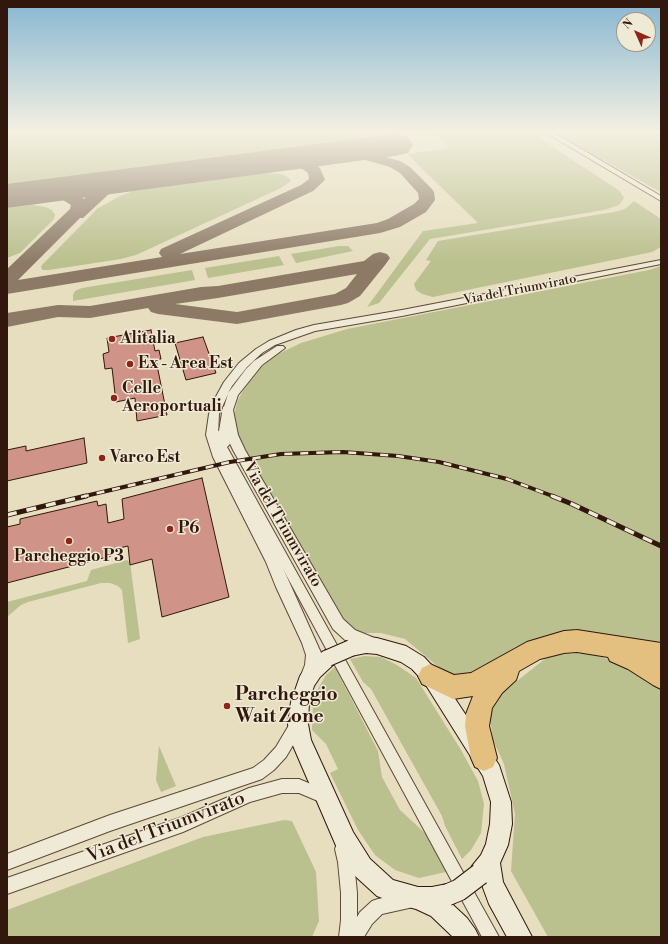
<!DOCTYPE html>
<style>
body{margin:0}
#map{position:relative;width:668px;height:944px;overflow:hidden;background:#e6debf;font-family:"Libre Bodoni",serif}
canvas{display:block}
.frame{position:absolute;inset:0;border:8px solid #31170c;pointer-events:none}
.north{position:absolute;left:616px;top:12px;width:40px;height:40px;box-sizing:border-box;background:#efead5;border:1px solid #a39685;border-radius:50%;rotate:315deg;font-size:11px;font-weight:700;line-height:16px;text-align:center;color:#31170c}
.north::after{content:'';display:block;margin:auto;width:14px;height:18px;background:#8f2418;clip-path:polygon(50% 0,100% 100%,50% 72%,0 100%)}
</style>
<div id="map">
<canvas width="668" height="944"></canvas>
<div class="frame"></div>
<div class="north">N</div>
</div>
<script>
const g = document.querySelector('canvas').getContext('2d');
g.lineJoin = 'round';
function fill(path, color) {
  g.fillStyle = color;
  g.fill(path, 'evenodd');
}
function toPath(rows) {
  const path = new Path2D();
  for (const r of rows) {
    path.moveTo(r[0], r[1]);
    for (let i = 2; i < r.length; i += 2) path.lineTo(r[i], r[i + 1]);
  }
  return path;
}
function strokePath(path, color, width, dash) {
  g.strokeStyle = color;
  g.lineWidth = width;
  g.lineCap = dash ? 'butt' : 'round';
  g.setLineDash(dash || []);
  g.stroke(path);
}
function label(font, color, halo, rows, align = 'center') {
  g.font = font + ' "Libre Bodoni",serif';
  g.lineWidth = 3;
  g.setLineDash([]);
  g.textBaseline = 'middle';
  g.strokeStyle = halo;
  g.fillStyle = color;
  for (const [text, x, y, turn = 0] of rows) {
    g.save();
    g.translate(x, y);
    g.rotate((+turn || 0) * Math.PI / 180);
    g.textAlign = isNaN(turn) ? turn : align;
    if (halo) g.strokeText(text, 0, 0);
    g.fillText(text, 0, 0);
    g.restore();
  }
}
fill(toPath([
 [7,131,29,131,29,133,45,131,428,131,7,185],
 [431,131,535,131,540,135,542,140,620,191,624,198,619,205,604,210,430,239,379,303,367,307,423,231,478,223,407,154,450,148],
 [552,131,661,131,661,192,574,144],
 [265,173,282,174,289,178,291,181,281,188,136,255,121,259,49,270,43,270,41,268,42,265,98,208,120,196,133,191],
 [634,201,661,219,661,247,652,252,433,297,422,294,416,290,414,284,431,261,426,260,438,241,614,212,625,209],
 [32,205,46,207,52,210,55,215,54,219,20,253,7,258,7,208],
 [339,246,348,246,353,251,296,263,291,254],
 [279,256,284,265,208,278,205,268],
 [661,266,661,648,595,638,472,675,456,677,442,670,405,639,381,633,361,633,341,619,238,439,233,420,237,402,245,387,261,367,278,354,301,343,347,329,649,270],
 [192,270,195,280,73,301,73,295,75,291,82,288],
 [127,560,130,562,140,639,128,643,122,590,118,586,110,583,101,583,28,602,21,605,7,617,7,602,87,581,91,570],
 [587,653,628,665,661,690,661,937,548,937,511,871,515,814,504,764,493,740,489,711,503,692,550,655],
 [365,656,381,657,397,665,416,678,461,750,478,781,484,804,481,833,471,850,462,859,445,826,442,816,371,689,363,682,350,659],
 [335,667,378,751,382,777,400,810,426,834,446,872,419,878,395,870,375,855,358,830,330,773,338,769,326,744,312,730,313,703,319,687,326,675],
 [159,746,176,786,161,792,156,780],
 [284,820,292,821,316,872,319,921,312,937,7,937,7,910,203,837]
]), '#bac08e');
fill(toPath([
 [326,150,363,151,400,161,410,167,432,189,434,192,435,200,426,212,400,227,380,233,7,294,7,269,70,209,71,205,63,200,26,196,24,193,26,190,32,188,52,188,68,191,74,192,84,199,99,186,109,182,135,174,141,176,143,179,141,182,111,192,83,218,80,218,18,280,162,257,159,253,161,249,301,185,309,179,308,173,301,168,289,166,267,164,264,161,267,158,272,156,289,156,311,162,320,168,325,180,313,191,180,254,377,223,388,219,414,204,419,199,418,193,400,173,390,167,362,159,321,157,319,154,321,151,326,150],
 [380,252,387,254,390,258,385,265,360,296,348,303,341,305,237,324,158,314,151,312,148,308,90,318,58,317,7,327,7,313,58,305,90,306,201,287,218,286,364,261,373,254,380,252],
 [357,274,346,288,335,294,237,312,175,304,218,298,357,274]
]), '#8c7a66');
fill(toPath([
 [395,134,408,137,413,145,408,153,395,156,7,208,7,184,395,134]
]), '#8c7a66');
const building = toPath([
 [151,330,155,351,159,350,161,359,156,360,167,415,137,421,135,398,116,402,112,368,105,369,103,354,109,352,107,338,151,330],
 [203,337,216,373,186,380,175,343,203,337],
 [84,438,87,463,7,481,7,450,26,446,26,451,84,438],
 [202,478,229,597,162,617,152,559,130,565,128,546,111,550,111,556,7,583,7,527,20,524,20,519,97,501,98,506,106,504,108,523,124,519,122,499,202,478]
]);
fill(building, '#cf9387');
strokePath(building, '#31170c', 1);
const minor = toPath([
 [228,404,233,407,228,429,230,444,227,447,499,937,482,937,217,447,212,434,214,432,219,431,223,407,228,404],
 [297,718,302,720,304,725,302,730,286,757,274,770,262,779,110,831,7,870,7,854,110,815,253,768,264,760,276,747,292,720,297,718],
 [282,779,299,779,330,792,332,797,330,802,325,804,299,793,282,793,250,802,183,832,7,894,7,878,182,817,249,788,282,779],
 [343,841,349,843,354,862,357,893,357,917,360,912,372,901,378,899,409,892,415,894,417,900,415,906,409,908,382,914,372,924,364,937,339,937,341,920,341,893,338,862,335,849,337,843,343,841]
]);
const tertiary = toPath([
 [543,131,551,131,661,196,661,201,543,131],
 [661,260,661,264,402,316,315,331,275,345,262,353,247,367,232,386,228,393,246,369,254,361,277,346,283,346,285,348,262,365,238,395,233,410,238,435,245,450,343,619,355,630,377,639,380,644,377,649,372,651,345,640,333,629,233,450,226,435,223,410,228,394,219,414,218,435,225,457,278,557,322,655,321,665,315,680,309,683,303,680,301,675,305,665,306,655,302,643,276,587,266,562,213,457,206,435,209,414,213,402,224,382,239,363,256,349,269,341,296,330,314,325,402,310,661,260]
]);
const secondary = toPath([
 [366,637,377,638,406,646,424,657,436,670,499,765,511,802,512,824,508,845,500,863,503,882,532,937,507,937,489,904,482,885,472,882,469,874,472,866,481,855,486,844,490,824,491,802,483,776,424,682,412,669,401,662,377,654,366,653,351,656,345,654,342,648,345,642,366,637],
 [328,649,334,652,337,658,334,664,320,677,314,686,309,702,308,724,311,740,353,832,370,859,393,880,418,887,432,887,447,884,455,887,458,895,455,903,452,904,467,918,475,929,479,937,453,937,431,916,416,909,400,905,377,896,354,875,337,848,291,741,288,724,291,702,300,676,308,665,322,652,328,649]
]);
const motorway = toPath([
 [577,630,661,643,661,689,653,685,628,669,610,661,608,657,577,652,564,653,540,659,519,671,516,680,502,693,492,708,489,726,497,758,493,767,484,771,475,767,471,758,465,726,466,714,473,696,453,699,422,684,418,676,422,668,430,664,454,675,471,673,527,642,564,631,577,630]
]);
strokePath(minor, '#5e4939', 2);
strokePath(tertiary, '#5e4939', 2);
strokePath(secondary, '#31170c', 2);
strokePath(motorway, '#31170c', 2);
fill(minor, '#efead5');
fill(tertiary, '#efead5');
fill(secondary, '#efead5');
fill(motorway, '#e3bf80');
const railFar1 = toPath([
 [81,497,230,462,281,454,343,452,398,456,439,462,507,479,555,497]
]);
const rail = toPath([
 [552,496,572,504,661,546],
 [7,515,86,496]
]);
strokePath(railFar1, '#31170c', 4);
strokePath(rail, '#31170c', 5);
strokePath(railFar1, '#efead5', 2.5, [8]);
strokePath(rail, '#efead5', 3.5, [10]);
const secondaryBridgeFar1 = toPath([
 [328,658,351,648]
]);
const secondaryBridge = toPath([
 [447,895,459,890,480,874]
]);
strokePath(secondaryBridgeFar1, '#31170c', 18, []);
strokePath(secondaryBridge, '#31170c', 23, []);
strokePath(secondaryBridgeFar1, '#efead5', 16);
strokePath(secondaryBridge, '#efead5', 21);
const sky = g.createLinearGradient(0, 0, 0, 263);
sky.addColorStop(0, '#87b7d2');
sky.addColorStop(0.5, '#f4f0e2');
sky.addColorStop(1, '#f4f0e200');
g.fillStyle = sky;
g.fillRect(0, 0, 668, 263);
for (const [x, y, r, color] of [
 [112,339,4,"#8f2418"],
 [130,364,4,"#8f2418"],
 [114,398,4,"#8f2418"],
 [102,458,4,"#8f2418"],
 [170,529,4,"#8f2418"],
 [69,541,4,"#8f2418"],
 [227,706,4,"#8f2418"]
]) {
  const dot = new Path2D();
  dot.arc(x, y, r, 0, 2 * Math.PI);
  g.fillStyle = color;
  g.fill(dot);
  strokePath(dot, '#efead5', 1.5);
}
label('13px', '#31170c', '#efead5', [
 ["Via del Triumvirato",520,290,-11]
]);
label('bold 16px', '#31170c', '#efead5', [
 ["Alitalia",120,339],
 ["Ex - Area Est",138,364],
 ["Celle",122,389],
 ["Aeroportuali",122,407],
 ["Varco Est",110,458],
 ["P6",178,529],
 ["Parcheggio P3",69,557,"center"]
], 'left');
label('16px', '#31170c', '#efead5', [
 ["Via del Triumvirato",282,525,60]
]);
label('bold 19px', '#31170c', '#efead5', [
 ["Parcheggio",235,695],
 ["Wait Zone",235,717]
], 'left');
label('19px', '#31170c', '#efead5', [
 ["Via del Triumvirato",166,828,-21]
]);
</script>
